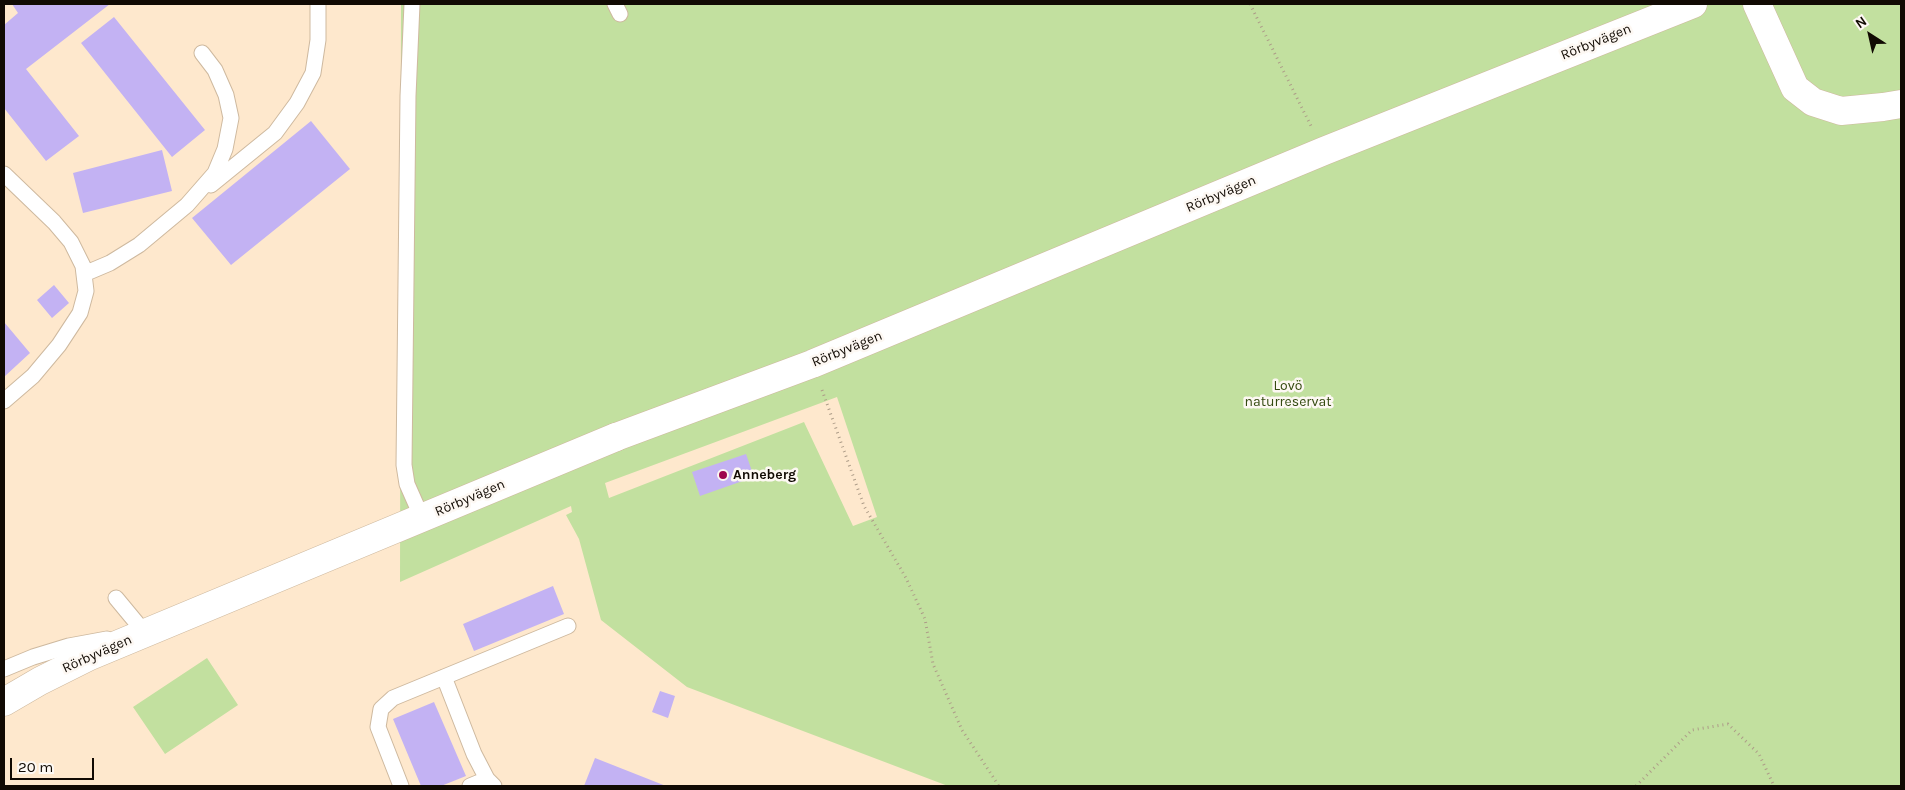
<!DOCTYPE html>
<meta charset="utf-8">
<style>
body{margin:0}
#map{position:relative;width:1905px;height:790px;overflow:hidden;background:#fee8cd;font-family:Karla,sans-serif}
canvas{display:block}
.frame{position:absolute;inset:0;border:5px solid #110a03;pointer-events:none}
.north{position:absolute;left:1845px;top:10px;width:50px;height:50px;-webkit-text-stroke:4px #fdf8f3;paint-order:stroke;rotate:325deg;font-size:14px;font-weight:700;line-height:20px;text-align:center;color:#110a03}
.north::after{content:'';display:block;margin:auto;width:18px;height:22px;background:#110a03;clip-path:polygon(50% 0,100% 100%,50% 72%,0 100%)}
.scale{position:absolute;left:10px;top:758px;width:84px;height:22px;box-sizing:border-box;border:2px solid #110a03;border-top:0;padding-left:6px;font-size:15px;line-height:18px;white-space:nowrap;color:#110a03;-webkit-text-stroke:4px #fdf8f3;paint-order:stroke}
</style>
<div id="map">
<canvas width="1905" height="790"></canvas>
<div class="frame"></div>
<div class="north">N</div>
<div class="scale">20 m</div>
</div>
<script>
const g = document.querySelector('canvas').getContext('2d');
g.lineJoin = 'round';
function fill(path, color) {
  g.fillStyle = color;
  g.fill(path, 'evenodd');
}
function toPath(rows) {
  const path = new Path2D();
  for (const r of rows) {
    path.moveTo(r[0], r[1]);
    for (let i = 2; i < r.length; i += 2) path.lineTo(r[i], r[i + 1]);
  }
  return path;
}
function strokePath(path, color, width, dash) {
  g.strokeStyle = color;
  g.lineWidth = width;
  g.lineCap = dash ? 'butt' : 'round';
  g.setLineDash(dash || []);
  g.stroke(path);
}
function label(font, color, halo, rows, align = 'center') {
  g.font = font + ' Karla,sans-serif';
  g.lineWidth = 5;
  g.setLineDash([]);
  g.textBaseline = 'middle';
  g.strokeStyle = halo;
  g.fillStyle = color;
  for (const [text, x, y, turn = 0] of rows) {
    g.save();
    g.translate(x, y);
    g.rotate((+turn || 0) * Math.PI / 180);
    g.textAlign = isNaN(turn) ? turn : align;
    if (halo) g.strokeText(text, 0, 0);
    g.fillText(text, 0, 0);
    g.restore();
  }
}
fill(toPath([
 [401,4,1901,4,1901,786,948,786,687,687,601,620,579,539,566,515,572,512,571,506,400,582],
 [837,397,877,517,853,526,804,422,609,498,605,483],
 [207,658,238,705,165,754,133,707]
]), '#c2e09f');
fill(toPath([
 [12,4,110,4,26,69,79,136,46,161,4,108,4,25,18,13],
 [114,17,205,130,172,157,81,43],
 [311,121,350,169,231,265,192,218],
 [162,150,172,191,83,213,73,173],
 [54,285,69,303,52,318,37,300],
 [4,322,30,353,4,377],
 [746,454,754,477,700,496,692,472],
 [553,586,564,614,474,651,463,624],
 [660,691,675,696,668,718,652,712],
 [434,702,466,776,441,786,421,786,393,719],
 [595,758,666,786,584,786]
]), '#c3b2f3');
const service = toPath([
 [412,4,408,96,404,465,407,484,422,518],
 [615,4,620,14],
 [4,174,54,222,71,242,83,266,86,291,80,313,59,345,33,376,4,401],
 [211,185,275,133,297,103,313,73,318,40,318,4],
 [84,274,110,263,139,245,187,205,215,173,225,149,231,118,226,95,215,70,202,53],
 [116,598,145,633],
 [4,669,33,657,69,646,107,639],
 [444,677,474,754,487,779,494,786],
 [401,786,378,727,381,709,393,698,568,626],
 [470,786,487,779]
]);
const minor = toPath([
 [1757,4,1795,88,1813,102,1841,111,1883,107,1901,104],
 [4,702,40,681,90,656,616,437]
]);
const tertiary = toPath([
 [616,437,812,364,1324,151,1693,4]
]);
strokePath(service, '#ceb99f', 17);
strokePath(minor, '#ceb99f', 29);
strokePath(tertiary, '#ceb99f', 29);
strokePath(toPath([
 [1250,4,1311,126],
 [822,390,864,506,906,578,925,619,933,664,962,730,999,786],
 [1636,786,1692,730,1728,724,1759,754,1774,786]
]), '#ad9c88', 3, [1, 4]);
strokePath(service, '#fff', 15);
strokePath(minor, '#fff', 28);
strokePath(tertiary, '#fff', 28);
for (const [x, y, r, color] of [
 [723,475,5,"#9e054e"]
]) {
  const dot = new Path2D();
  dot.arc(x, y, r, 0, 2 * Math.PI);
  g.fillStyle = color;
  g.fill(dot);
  strokePath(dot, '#fdf8f3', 2);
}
label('14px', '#110a03', '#fdf8f3', [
 ["Rörbyvägen",1596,42,-22],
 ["Rörbyvägen",1221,194,-23],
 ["Rörbyvägen",847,349,-22],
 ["Rörbyvägen",470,498,-23],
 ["Rörbyvägen",97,654,-24]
]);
label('14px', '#344a10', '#fdf8f3', [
 ["Lovö",1288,386],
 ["naturreservat",1288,402]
]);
label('bold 14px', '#110a03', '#fdf8f3', [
 ["Anneberg",733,475]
], 'left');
</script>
